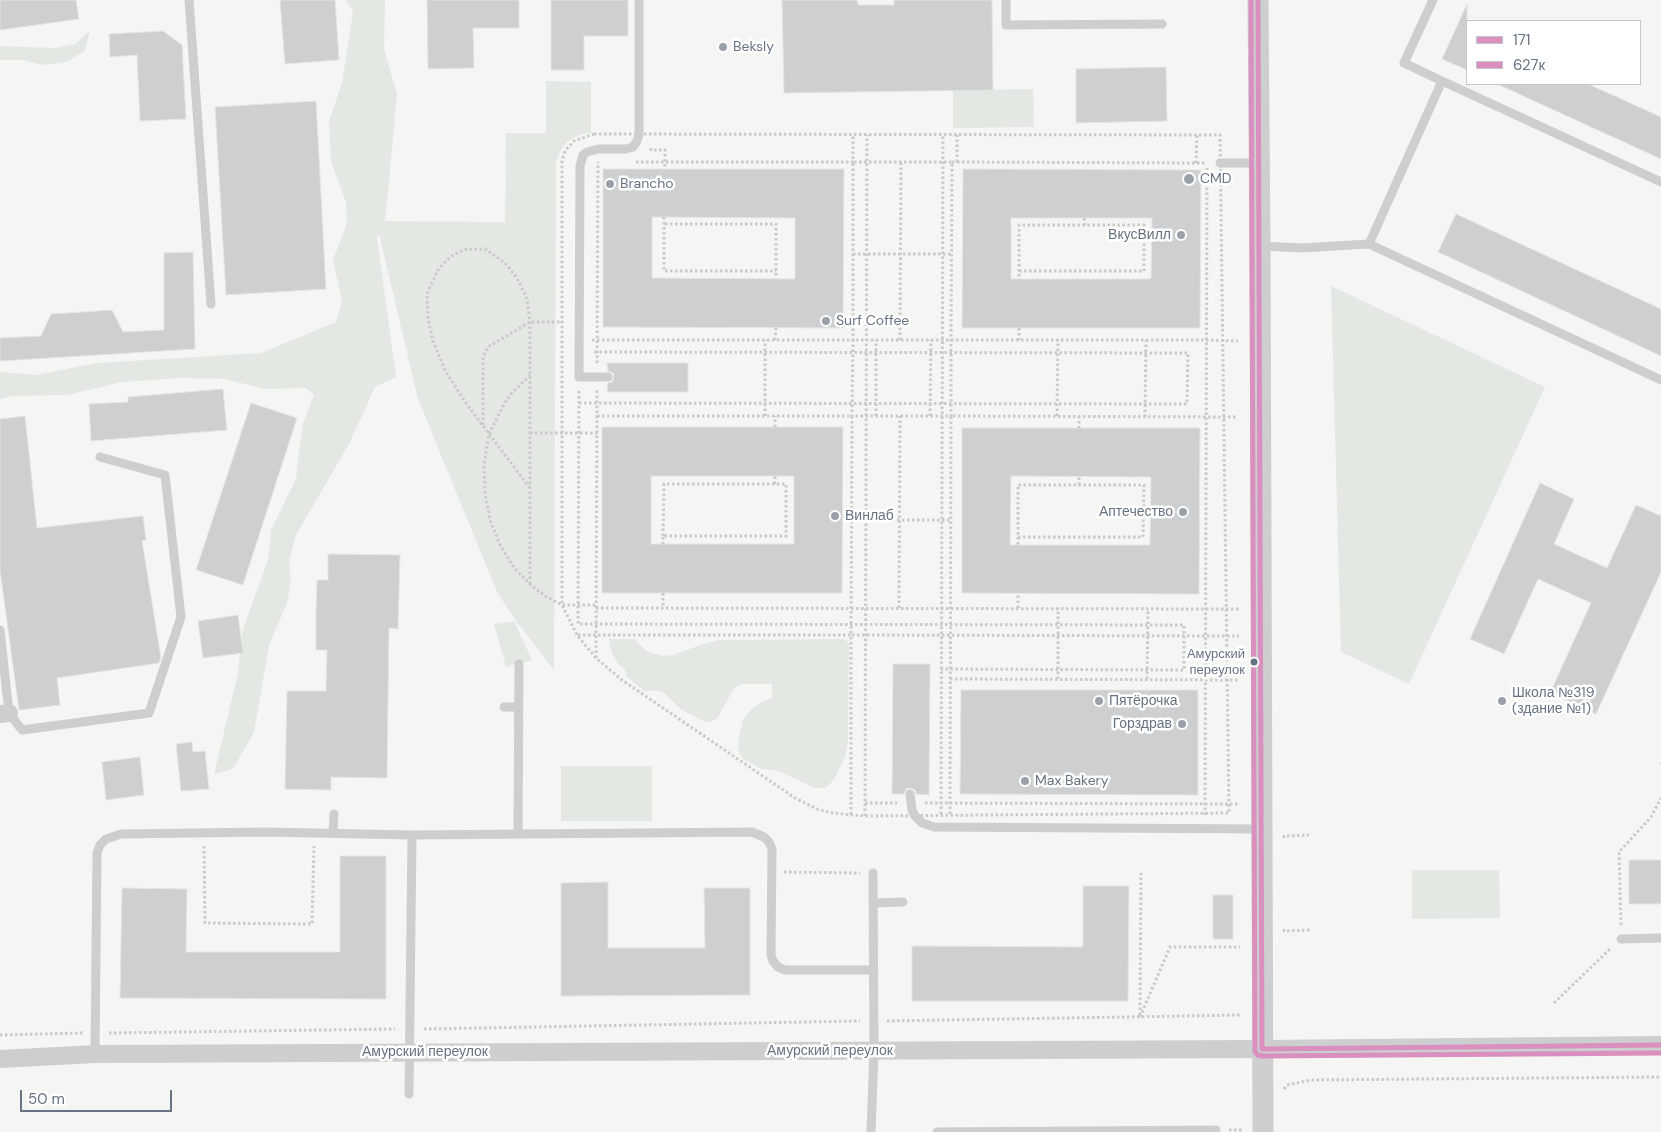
<!DOCTYPE html>
<meta charset="utf-8">
<style>
body{margin:0}
#map{position:relative;width:1661px;height:1132px;overflow:hidden;background:#f5f5f4;font-family:"DM Sans",sans-serif}
canvas{display:block}
.legend{position:absolute;left:1466px;top:20px;width:175px;height:65px;box-sizing:border-box;background:#fff;border:1px solid #c2c7cd;margin:0;padding:6px 9px;list-style:none;font-size:15px;color:#677382}
.legend li{display:flex;align-items:center;gap:10px;height:25px}
.legend b{width:25px;border:1px solid #c2c7cd}
.scale{position:absolute;left:20px;top:1090px;width:152px;height:22px;box-sizing:border-box;border:2px solid #677382;border-top:0;padding-left:6px;font-size:15px;line-height:18px;white-space:nowrap;color:#677382;-webkit-text-stroke:4px #fff;paint-order:stroke}
</style>
<div id="map">
<canvas width="1661" height="1132"></canvas>
<ul class="legend">
<li><b style="height:6px;background:#d990be"></b>171</li>
<li><b style="height:6px;background:#d990be"></b>627к</li>
</ul>
<div class="scale">50 m</div>
</div>
<script>
const g = document.querySelector('canvas').getContext('2d');
g.lineJoin = 'round';
function fill(path, color) {
  g.fillStyle = color;
  g.fill(path, 'evenodd');
}
function toPath(rows) {
  const path = new Path2D();
  for (const r of rows) {
    path.moveTo(r[0], r[1]);
    for (let i = 2; i < r.length; i += 2) path.lineTo(r[i], r[i + 1]);
  }
  return path;
}
function strokePath(path, color, width, dash) {
  g.strokeStyle = color;
  g.lineWidth = width;
  g.lineCap = dash ? 'butt' : 'round';
  g.setLineDash(dash || []);
  g.stroke(path);
}
function label(font, color, halo, rows, align = 'center') {
  g.font = font + ' "DM Sans",sans-serif';
  g.lineWidth = 5;
  g.setLineDash([]);
  g.textBaseline = 'middle';
  g.strokeStyle = halo;
  g.fillStyle = color;
  for (const [text, x, y, turn = 0] of rows) {
    g.save();
    g.translate(x, y);
    g.rotate((+turn || 0) * Math.PI / 180);
    g.textAlign = isNaN(turn) ? turn : align;
    if (halo) g.strokeText(text, 0, 0);
    g.fillText(text, 0, 0);
    g.restore();
  }
}
fill(toPath([
 [346,0,385,0,384,49,397,94,386,214,384,221,505,222,506,133,546,133,546,81,591,82,591,133,581,134,567,142,562,148,556,161,554,670,516,621,497,592,418,399,379,234,377,237,396,377,375,387,349,444,296,535,289,561,291,581,287,603,269,645,254,732,233,769,214,774,238,673,242,632,268,560,271,530,296,479,302,427,314,395,306,388,265,389,225,379,181,378,122,382,67,395,12,396,0,399,0,372,36,375,97,363,261,353,336,322,342,302,333,260,347,223,346,202,331,162,329,121,342,83,353,12],
 [90,30,85,51,66,62,42,65,22,60,0,60,0,46,55,48,75,44],
 [1033,89,1034,127,953,128,953,90],
 [1331,286,1545,387,1409,684,1341,652],
 [514,621,532,660,506,667,494,624],
 [609,639,635,639,641,646,648,652,664,656,673,655,706,643,720,640,843,639,847,641,849,645,848,743,845,757,835,777,830,784,825,788,814,788,779,771,761,769,742,758,739,752,738,743,743,719,751,710,760,703,772,698,772,684,742,684,734,688,717,719,710,722,703,721,682,710,665,694,661,691,644,691,626,676,625,670,618,664,612,654],
 [561,766,652,766,652,821,561,821],
 [1412,870,1499,870,1500,918,1412,919]
]), '#e4e8e2');
const building = toPath([
 [0,0,76,0,79,19,0,30,0,0],
 [280,0,335,0,339,60,285,64,280,0],
 [427,0,519,0,519,28,473,28,474,68,428,69,427,0],
 [551,0,628,0,628,36,584,36,584,70,551,70,551,0],
 [782,0,857,0,858,5,894,5,894,0,992,0,993,90,784,93,782,0],
 [1467,4,1467,70,1442,59,1467,4],
 [163,31,182,45,186,119,140,121,137,55,110,57,109,34,163,31],
 [1166,67,1167,121,1076,123,1076,69,1166,67],
 [1497,84,1588,84,1661,117,1661,159,1497,84],
 [316,101,326,289,226,295,215,107,316,101],
 [603,169,844,169,843,328,603,327,603,169],
 [652,217,795,218,795,279,652,278,652,217],
 [963,169,1201,170,1200,328,962,328,963,169],
 [1011,218,1152,218,1151,279,1011,279,1011,218],
 [1456,214,1661,309,1661,356,1438,252,1456,214],
 [193,252,195,349,0,361,0,338,41,336,51,314,112,310,123,332,164,330,164,253,193,252],
 [607,363,688,363,688,392,607,392,608,383,612,382,614,377,613,373,608,371,607,363],
 [223,389,227,430,91,441,89,404,128,402,128,397,223,389],
 [251,403,297,418,243,585,196,570,251,403],
 [25,416,37,528,143,516,146,540,142,541,161,658,159,663,57,678,60,705,19,710,0,570,0,419,25,416],
 [602,427,843,427,842,593,602,593,602,427],
 [651,476,794,476,794,544,651,544,651,476],
 [962,428,1200,428,1199,594,962,593,962,428],
 [1011,476,1151,477,1150,545,1010,545,1011,476],
 [1540,483,1574,499,1554,544,1607,568,1636,505,1661,516,1661,572,1596,714,1550,693,1591,603,1538,579,1504,654,1470,639,1540,483],
 [328,554,400,555,398,629,389,628,387,778,331,777,331,790,285,789,287,691,326,691,327,650,316,650,316,609,317,580,328,580,328,554],
 [238,615,243,653,203,658,198,621,238,615],
 [893,664,930,664,929,795,916,794,915,790,910,788,906,789,904,794,892,794,893,664],
 [961,690,1198,690,1198,795,960,794,961,690],
 [192,742,193,752,205,751,209,789,181,791,176,744,192,742],
 [140,757,144,795,106,800,102,762,140,757],
 [340,856,386,856,386,999,120,998,122,888,187,889,186,952,340,952,340,856],
 [1629,860,1661,860,1661,904,1629,904,1629,860],
 [608,882,608,948,705,948,704,888,750,888,750,995,561,996,561,883,608,882],
 [1083,886,1129,886,1128,1001,912,1001,912,946,1083,947,1083,886],
 [1213,895,1233,895,1233,939,1213,939,1213,895]
]);
fill(building, '#cecfd0');
strokePath(building, '#e4e4e4', 1);
strokePath(toPath([
 [594,134,1220,135,1229,813,865,816,832,813,817,809,795,798,622,680,596,658,577,635,562,605,562,161,565,151,574,141,594,134],
 [651,148,651,150,665,150,665,169],
 [636,162,853,162,853,135],
 [952,162,1206,163],
 [957,162,957,135],
 [1196,163,1197,135],
 [664,217,664,271,776,271],
 [1084,218,1085,225],
 [665,224,776,224,776,278],
 [853,254,952,254],
 [1019,271,1144,271,1144,225,1019,225,1019,279],
 [1019,328,1019,340],
 [592,340,853,340,853,162,952,162,951,340,951,416,852,416,853,340,1206,340,1238,341],
 [775,340,776,327],
 [900,340,901,162],
 [597,363,598,162],
 [530,375,512,393,504,404,489,434,484,465,485,494,491,523,501,547,515,569,530,584,545,596,562,605,596,605],
 [579,391,578,624,1184,625,1184,670,941,669],
 [579,403,1187,404,1188,353,592,352],
 [597,416,852,416,851,635,1239,636],
 [765,416,765,340],
 [876,416,876,340],
 [930,416,931,340],
 [1057,416,1058,340],
 [1079,416,1079,428],
 [1145,417,1146,340],
 [483,425,483,357,488,347,530,322,563,322],
 [775,427,775,416],
 [530,433,597,433],
 [775,484,775,476],
 [1079,485,1079,477],
 [530,488,465,402,445,370,433,341,428,319,427,294,438,270,451,256,467,249,485,249,505,263,517,278,527,299,530,322,530,584],
 [852,520,951,520],
 [663,536,664,484,786,484,786,536,663,536,663,544],
 [1018,537,1143,537,1144,485,1018,485,1018,545],
 [663,593,663,608],
 [596,608,1239,609],
 [899,608,900,416],
 [1018,608,1018,593],
 [578,635,851,635,851,815],
 [596,658,597,390],
 [950,679,1239,680],
 [1058,679,1058,608],
 [1147,679,1148,609],
 [1661,763,1661,764],
 [865,803,897,803],
 [925,803,1240,804],
 [941,814,943,135],
 [950,814,951,416,1238,417],
 [1205,815,1207,168],
 [865,816,867,135],
 [1284,838,1284,836,1309,835],
 [204,846,205,923,312,924,314,846],
 [784,872,860,873],
 [1621,925,1619,852,1651,817,1661,798],
 [1284,929,1284,931,1310,930],
 [1554,1003,1610,949],
 [1140,1015,1141,873],
 [1140,1017,1170,947,1240,947],
 [887,1021,1241,1015],
 [424,1029,860,1021],
 [109,1033,395,1029],
 [0,1035,83,1033],
 [1284,1089,1287,1085,1311,1080,1661,1077],
 [1229,1130,1242,1130]
]), '#cacacb', 3, [2.5, 2.5]);
strokePath(toPath([
 [189,0,211,304],
 [1006,0,1006,25,1162,24],
 [1433,0,1404,63,1442,81],
 [1220,163,1259,163],
 [1369,244,1442,81,1661,182],
 [1261,246,1301,248,1369,244,1661,380],
 [608,377,579,377,580,166,583,155,587,152,598,149,626,149,633,147,637,141,639,134,639,0],
 [0,630,9,713,22,730,149,713,181,617,165,475,100,457],
 [504,707,519,707],
 [910,794,912,810,915,816,922,823,934,827,1261,829],
 [333,833,334,814],
 [518,834,519,664],
 [874,903,903,902],
 [1621,939,1661,938],
 [95,1054,97,853,100,845,106,839,121,834,265,832,412,835,752,832,764,837,769,842,772,849,771,955,773,961,778,967,785,970,874,970],
 [409,1094,412,835],
 [871,1132,874,1051,873,873],
 [937,1132,1216,1130]
]), '#cdcecf', 9);
strokePath(toPath([
 [0,714,9,713],
 [0,1059,95,1054,1262,1049,1661,1045]
]), '#cdcecf', 18);
strokePath(toPath([
 [1258,0,1260,246,1263,1132]
]), '#cdcecf', 21);
strokePath(toPath([
 [1258,0,1262,1049,1661,1045]
]), '#d990be', 5);
strokePath(toPath([
 [1251,0,1255,1052,1258,1055,1262,1056,1661,1053]
]), '#d990be', 5);
for (const [x, y, r, color] of [
 [723,47,5,"#99a0aa"],
 [1189,179,6,"#99a0aa"],
 [610,184,5,"#99a0aa"],
 [1181,235,5,"#99a0aa"],
 [826,321,5,"#99a0aa"],
 [1183,512,5,"#99a0aa"],
 [835,516,5,"#99a0aa"],
 [1254,662,4.5,"#677382"],
 [1099,701,5,"#99a0aa"],
 [1502,701,5,"#99a0aa"],
 [1182,724,5,"#99a0aa"],
 [1025,781,5,"#99a0aa"]
]) {
  const dot = new Path2D();
  dot.arc(x, y, r, 0, 2 * Math.PI);
  g.fillStyle = color;
  g.fill(dot);
  strokePath(dot, '#fff', 2);
}
label('13px', '#677382', '#fff', [
 ["Амурский",1245,655],
 ["переулок",1245,671]
], 'right');
label('14px', '#677382', '#fff', [
 ["Beksly",733,47],
 ["CMD",1200,179],
 ["Brancho",620,184],
 ["ВкусВилл",1171,235,"right"],
 ["Surf Coffee",836,321],
 ["Аптечество",1173,512,"right"],
 ["Винлаб",845,516],
 ["Школа №319",1512,693],
 ["(здание №1)",1512,709],
 ["Пятёрочка",1109,701],
 ["Горздрав",1172,724,"right"],
 ["Max Bakery",1035,781]
], 'left');
label('14px', '#677382', '#fff', [
 ["Амурский переулок",830,1051],
 ["Амурский переулок",425,1052]
]);
</script>
